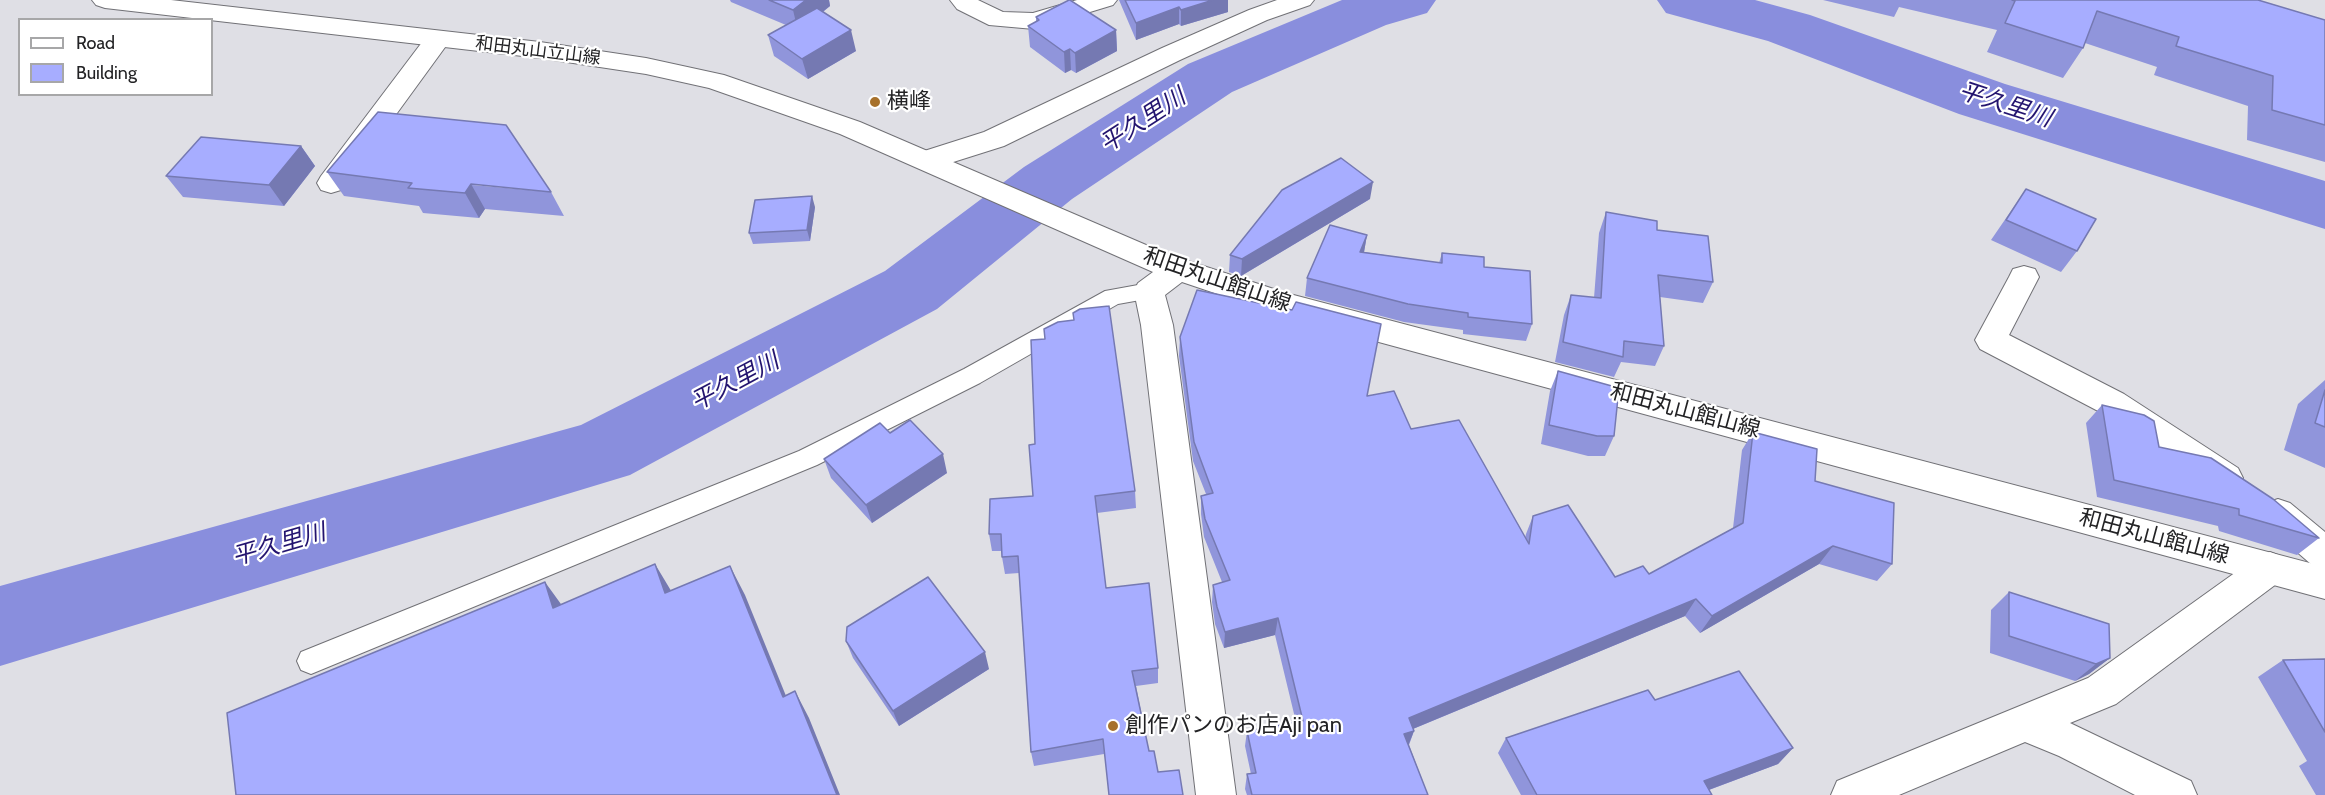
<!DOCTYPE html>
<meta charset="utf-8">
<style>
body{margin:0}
#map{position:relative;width:2325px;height:795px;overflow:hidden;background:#dfdfe5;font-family:Cabin,sans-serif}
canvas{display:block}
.legend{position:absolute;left:18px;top:18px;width:195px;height:78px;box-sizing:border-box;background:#fff;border:2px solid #a7a7a8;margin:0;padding:8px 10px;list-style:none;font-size:18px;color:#232325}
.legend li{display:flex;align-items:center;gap:12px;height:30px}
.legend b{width:30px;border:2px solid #a7a7a8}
</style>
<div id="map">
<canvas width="2325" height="795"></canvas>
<ul class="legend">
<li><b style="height:8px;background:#fff"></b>Road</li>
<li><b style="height:16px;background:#a7adff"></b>Building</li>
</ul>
</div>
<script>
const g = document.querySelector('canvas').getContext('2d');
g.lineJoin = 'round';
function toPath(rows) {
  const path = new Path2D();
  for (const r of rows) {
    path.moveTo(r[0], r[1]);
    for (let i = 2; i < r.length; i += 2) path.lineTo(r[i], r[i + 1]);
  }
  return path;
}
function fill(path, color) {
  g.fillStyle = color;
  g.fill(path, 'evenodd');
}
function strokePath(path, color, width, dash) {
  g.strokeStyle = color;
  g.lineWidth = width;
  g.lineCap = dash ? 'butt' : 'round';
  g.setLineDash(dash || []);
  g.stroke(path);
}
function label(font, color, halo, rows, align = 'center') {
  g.font = font + ' Cabin,"Noto Sans JP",sans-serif';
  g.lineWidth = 4.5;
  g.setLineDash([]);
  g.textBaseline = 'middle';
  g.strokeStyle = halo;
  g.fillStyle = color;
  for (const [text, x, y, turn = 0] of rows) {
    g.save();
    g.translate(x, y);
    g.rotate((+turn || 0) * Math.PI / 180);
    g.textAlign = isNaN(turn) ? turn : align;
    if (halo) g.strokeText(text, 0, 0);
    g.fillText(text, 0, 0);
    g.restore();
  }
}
fill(toPath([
 [1342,0,1436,0,1427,13,1386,25,1232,92,1072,199,937,309,630,475,0,666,0,586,581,425,885,271,1024,167,1188,64,1342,0],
 [1657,0,1755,0,1810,15,2005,84,2325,181,2325,229,1959,114,1768,41,1666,13,1657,0]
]), '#898edd');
const lane = toPath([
 [1149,283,1157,285,1160,291,1157,297,1118,304,980,383,817,465,311,674,301,670,297,661,301,652,799,451,964,369,1105,291,1149,283]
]);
const street = toPath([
 [950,0,978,0,1003,12,1033,13,1077,0,1117,0,1113,5,1034,29,989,25,957,9,950,0],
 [1277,0,1314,0,1310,5,1267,20,1180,60,1004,146,928,170,918,167,914,160,918,153,984,132,1162,48,1249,10,1277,0],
 [438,31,447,33,451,39,341,190,331,193,321,190,317,183,321,176,429,33,438,31],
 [2024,266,2035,269,2039,277,2009,335,2124,394,2238,468,2243,478,2238,488,2226,492,2214,488,2100,412,1980,349,1975,340,2009,277,2013,269,2024,266],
 [2278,499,2290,503,2325,532,2325,570,2312,565,2266,525,2260,514,2266,503,2278,499],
 [2270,552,2283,557,2288,568,2283,579,2116,704,2070,723,2191,781,2197,795,2135,795,2059,756,2025,742,1899,795,1831,795,1837,781,2088,678,2257,557,2270,552]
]);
const secondary = toPath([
 [92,0,171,0,540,42,646,58,724,75,860,122,1167,254,1286,293,2325,567,2325,599,1283,316,1182,282,1165,295,1173,325,1236,795,1196,795,1141,325,1134,291,1138,283,1153,272,840,134,709,88,646,74,540,58,105,8,96,5,92,0]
]);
strokePath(lane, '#717176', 2);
strokePath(street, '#717176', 2);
strokePath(secondary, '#717176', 2);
fill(lane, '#fff');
fill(street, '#fff');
fill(secondary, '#fff');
fill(toPath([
 [730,0,829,0,830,6,823,12,856,51,808,79,774,56,768,35,786,25,731,2],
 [1119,0,1228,0,1228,12,1181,26,1179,24,1136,40],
 [1823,0,2258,0,2325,20,2325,162,2247,140,2248,106,2154,75,2157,67,2085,43,2083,48,2063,78,1987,52,1997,30,1899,7,1894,17],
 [1036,17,1116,30,1117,51,1076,73,1071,70,1065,73,1030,47,1028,26,1036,22],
 [301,146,315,166,284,206,183,197,166,176],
 [327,172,551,192,564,216,485,209,479,218,423,213,419,206,344,196],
 [2026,189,2077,251,2061,272,1991,240],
 [1370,199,1241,276,1229,272,1230,255],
 [815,207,810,241,753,244,749,233],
 [1606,212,1657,230,1713,282,1703,303,1660,297,1664,346,1655,366,1621,362,1614,377,1555,362,1564,315,1571,295,1594,298,1599,233],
 [1367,235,1364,252,1439,263,1442,253,1484,267,1532,324,1526,341,1463,334,1463,330,1404,322,1305,296,1307,278],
 [1180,337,1367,396,1411,429,1525,538,1526,534,1533,516,1615,577,1649,574,1733,528,1742,450,1753,432,1815,481,1892,564,1877,581,1819,564,1700,633,1685,616,1413,729,1414,731,1409,745,1428,795,1247,795,1245,789,1247,774,1251,774,1245,746,1247,731,1296,722,1275,635,1224,648,1215,624,1212,602,1213,585,1222,582,1204,537,1201,514,1201,496,1206,494,1193,461,1179,356],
 [1558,371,1614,436,1605,456,1588,456,1541,444,1550,391],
 [2325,380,2325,468,2284,450,2298,404],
 [2102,405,2159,447,2319,538,2297,555,2219,531,2218,526,2097,497,2086,423],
 [890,433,947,473,872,523,831,478,824,459],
 [1035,444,1135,491,1136,508,1097,513,1106,588,1158,668,1158,683,1136,686,1149,751,1158,772,1183,795,1104,754,1034,766,1031,752,1019,573,1005,574,1002,557,1002,551,992,551,989,534,1033,496],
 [2009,592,2110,658,2089,674,2075,681,1990,653,1991,610],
 [846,641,989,669,899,726,853,658],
 [2325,659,2325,795,2316,795,2299,766,2307,761,2258,677,2283,660],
 [1655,700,1793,748,1778,764,1709,790,1712,795,1521,795,1498,753,1506,738]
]), '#9095db');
fill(toPath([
 [806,0,829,0,830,6,798,31,793,10],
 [1213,0,1228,0,1228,12,1181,26,1181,10],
 [1179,7,1179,24,1136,40,1136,23],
 [851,30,856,51,808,79,802,59],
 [1116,30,1117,51,1076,73,1075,53],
 [1070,49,1071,70,1065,73,1064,52],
 [301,146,315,166,284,206,269,185],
 [1373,182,1370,199,1241,276,1242,259],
 [471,184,485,209,479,218,465,193],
 [812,196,815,207,810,241,807,230],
 [1367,235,1364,252,1360,252],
 [943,454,947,473,872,523,866,505],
 [1833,546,1819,564,1700,633,1712,616],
 [655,564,673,594,665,593],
 [730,566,745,595,797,723,783,697],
 [545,582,566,611,553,608],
 [1696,599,1685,616,1403,733,1409,718],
 [1278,618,1275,635,1224,648,1225,632],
 [985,652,989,669,899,726,893,711],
 [2110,658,2089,674,2075,681,2096,664],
 [795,691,809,718,840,795,837,795],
 [1414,731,1408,746,1404,734],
 [1793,748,1778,764,1695,795,1704,781]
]), '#7579b2');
const building = toPath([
 [769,0,806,0,793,10,769,0],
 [1069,0,1070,0,1116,30,1075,53,1070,49,1064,52,1028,26,1039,20,1036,17,1069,0],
 [1125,0,1213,0,1181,10,1179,7,1136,23,1125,0],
 [2012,0,2258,0,2325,20,2325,125,2272,110,2273,76,2176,46,2179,37,2097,11,2083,48,2005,23,2015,1,2012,0],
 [817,8,851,30,802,59,768,35,817,8],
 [378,112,506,125,551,192,471,184,465,193,408,188,412,183,327,172,378,112],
 [201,137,301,146,269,185,166,176,201,137],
 [1341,158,1373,182,1242,259,1230,255,1282,190,1341,158],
 [2026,189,2096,219,2077,251,2006,220,2026,189],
 [812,196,807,230,749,233,755,200,812,196],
 [1606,212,1657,221,1657,230,1708,236,1713,282,1658,275,1664,346,1624,341,1623,357,1563,342,1571,295,1601,298,1606,212],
 [1330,225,1367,235,1360,252,1442,263,1442,253,1484,257,1484,267,1530,271,1532,324,1468,317,1468,313,1408,304,1307,278,1330,225],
 [1197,290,1292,310,1296,302,1381,324,1367,396,1394,391,1411,429,1459,420,1529,544,1533,516,1568,505,1615,577,1643,566,1649,574,1743,523,1753,432,1817,449,1815,481,1894,503,1892,564,1833,546,1712,616,1696,599,1409,718,1414,731,1404,734,1428,795,1252,795,1247,774,1256,773,1247,731,1303,721,1278,618,1225,632,1217,607,1213,585,1230,580,1205,519,1201,496,1213,493,1194,442,1180,337,1197,290],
 [1109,306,1135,491,1095,496,1106,588,1149,583,1158,668,1132,671,1149,751,1154,751,1158,772,1179,770,1183,795,1109,795,1103,739,1031,752,1018,556,1002,557,1001,534,989,534,990,499,1033,496,1029,445,1035,444,1031,340,1045,339,1044,329,1058,322,1074,320,1073,313,1080,309,1109,306],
 [1558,371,1619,388,1614,436,1597,436,1549,425,1558,371],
 [2325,390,2325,427,2315,423,2325,390],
 [2102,405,2144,415,2154,421,2159,447,2211,458,2273,499,2319,538,2239,515,2239,509,2114,480,2102,405],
 [910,420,943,454,866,505,824,459,880,423,890,433,910,420],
 [655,564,665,593,730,566,783,697,795,691,837,795,236,795,227,713,545,582,553,608,655,564],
 [928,577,985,652,893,711,846,641,847,627,928,577],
 [2009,592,2109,624,2110,658,2096,664,2009,636,2009,592],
 [2325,659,2325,732,2283,660,2325,659],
 [1739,671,1793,748,1704,781,1712,795,1537,795,1506,738,1648,690,1655,700,1739,671]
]);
fill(building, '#a7adff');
strokePath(building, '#7579b2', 1.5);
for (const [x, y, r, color] of [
 [875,102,6,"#a7712b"],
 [1113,726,6,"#a7712b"]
]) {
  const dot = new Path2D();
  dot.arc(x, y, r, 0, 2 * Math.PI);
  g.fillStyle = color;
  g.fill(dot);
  strokePath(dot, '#fff', 2);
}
label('18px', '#232325', '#fff', [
 ["和田丸山立山線",538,51,7]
]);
label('22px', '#232325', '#fff', [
 ["横峰",887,102],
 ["創作パンのお店Aji pan",1125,726]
], 'left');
label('22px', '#232325', '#fff', [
 ["和田丸山館山線",1217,280,19],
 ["和田丸山館山線",1685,411,15],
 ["和田丸山館山線",2154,537,15]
]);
label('italic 24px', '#23146f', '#fff', [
 ["平久里川",2005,105,18],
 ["平久里川",1143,121,-33],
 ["平久里川",735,382,-28],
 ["平久里川",279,545,-16]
]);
</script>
